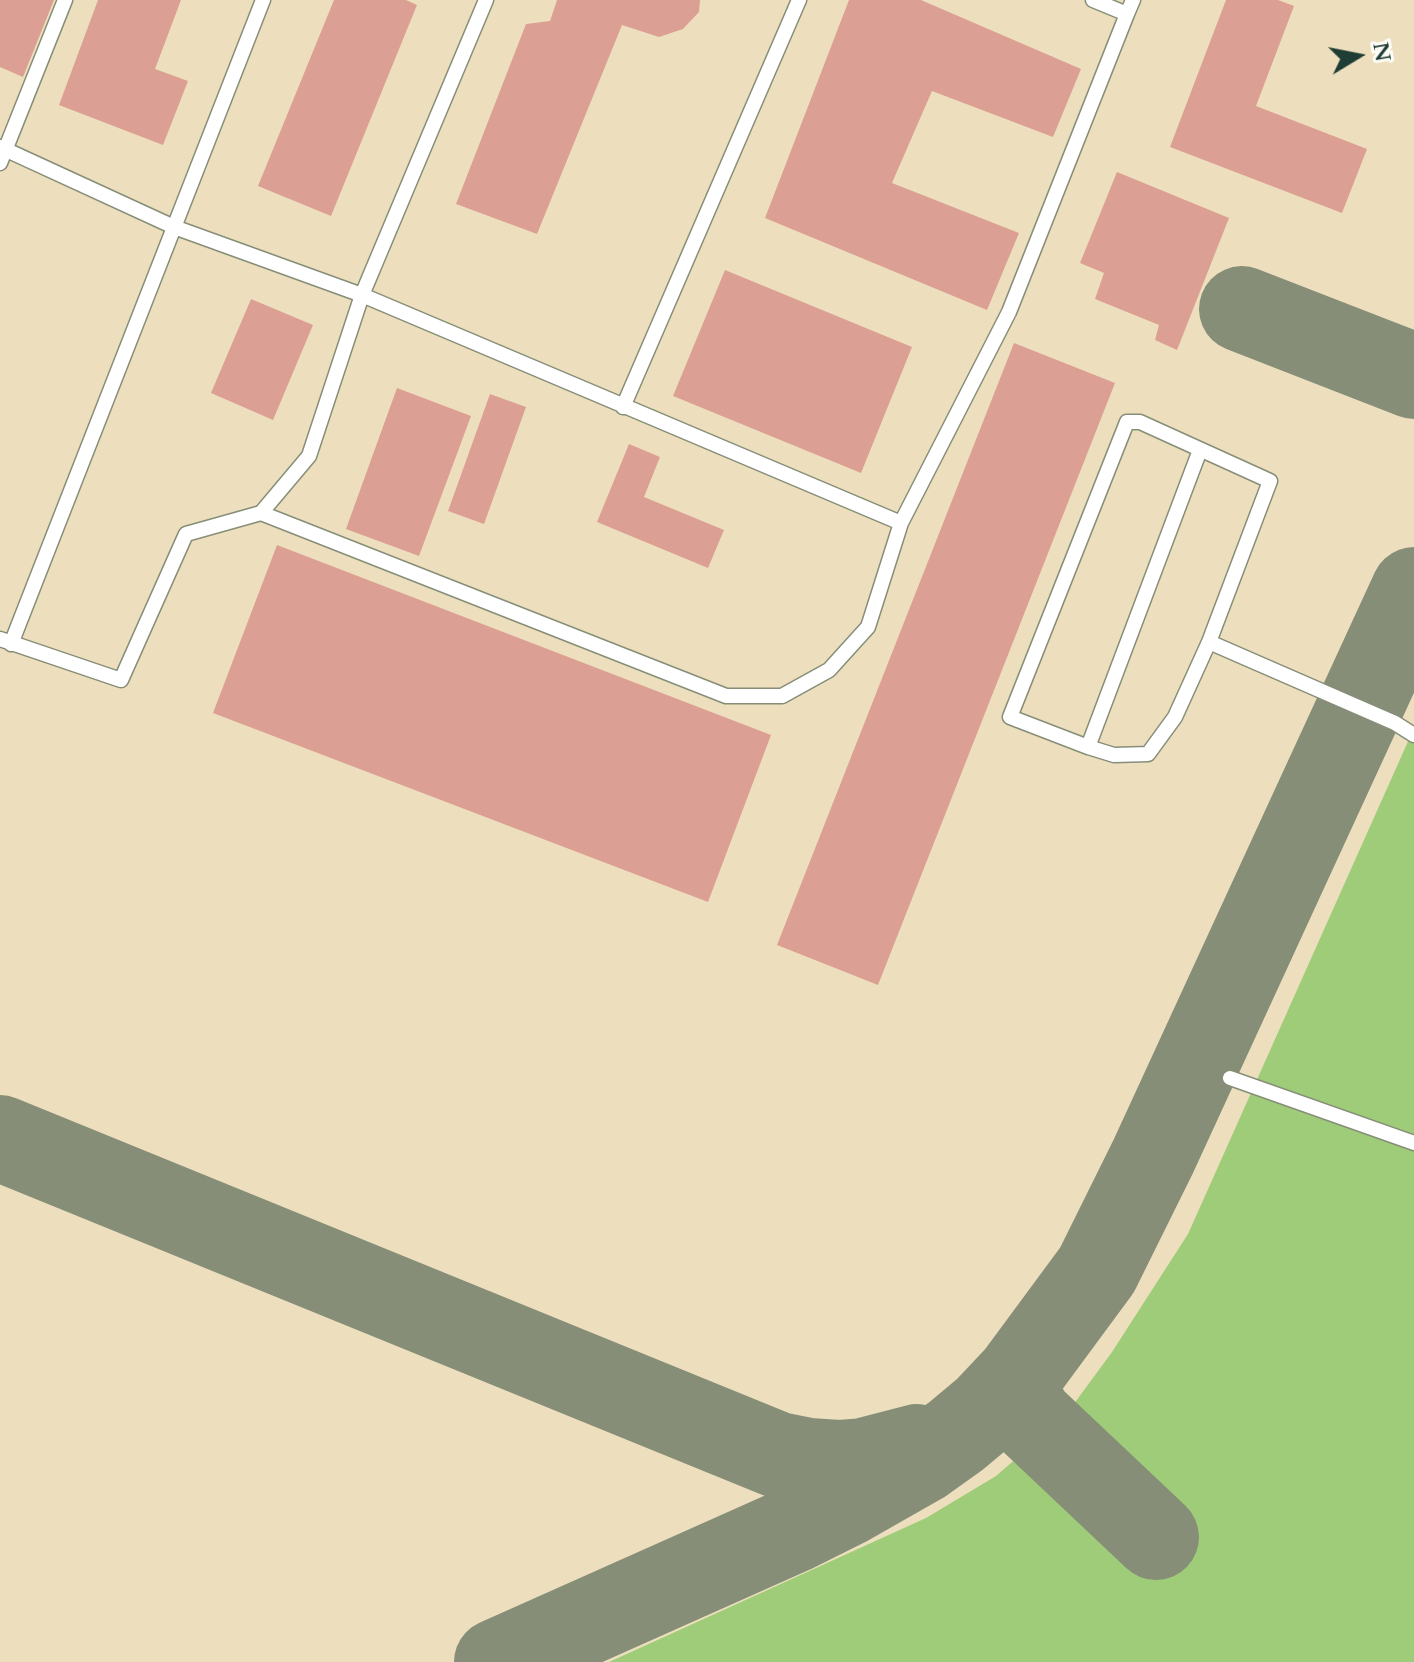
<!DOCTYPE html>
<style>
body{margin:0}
#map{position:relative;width:1414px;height:1662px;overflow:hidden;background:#eddfbd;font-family:Cardo,serif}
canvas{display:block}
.north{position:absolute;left:1318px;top:16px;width:80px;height:80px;-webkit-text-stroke:6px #fdfcf7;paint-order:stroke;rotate:80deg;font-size:22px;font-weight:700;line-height:32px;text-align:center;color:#1f3d34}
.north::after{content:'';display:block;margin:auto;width:28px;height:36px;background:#1f3d34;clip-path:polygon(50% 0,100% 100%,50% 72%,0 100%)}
</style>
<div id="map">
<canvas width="1414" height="1662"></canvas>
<div class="north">N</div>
</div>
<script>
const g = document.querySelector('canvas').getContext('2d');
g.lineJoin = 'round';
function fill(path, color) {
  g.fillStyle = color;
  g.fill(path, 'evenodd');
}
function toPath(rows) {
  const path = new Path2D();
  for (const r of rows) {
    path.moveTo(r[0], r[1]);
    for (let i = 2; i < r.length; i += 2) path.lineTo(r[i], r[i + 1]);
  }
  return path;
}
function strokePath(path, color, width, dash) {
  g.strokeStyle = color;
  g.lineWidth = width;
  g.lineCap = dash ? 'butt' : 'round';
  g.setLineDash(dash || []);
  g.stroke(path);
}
fill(toPath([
 [1414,728,1414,1662,609,1662,926,1518,996,1476,1065,1416,1112,1352,1188,1234]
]), '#9fcc79');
strokePath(toPath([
 [1242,309,1414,376],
 [0,1138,778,1455,808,1461,838,1463,863,1461,917,1447],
 [1018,1377,1018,1396,1030,1418,1156,1537],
 [497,1662,793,1530,849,1502,921,1461,956,1436,987,1410,1018,1377,1097,1270,1153,1157,1414,590]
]), '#868e78', 86);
fill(toPath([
 [0,0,54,0,23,77,0,67],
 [98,0,181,0,155,69,188,81,163,145,59,105],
 [334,0,406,0,417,5,331,216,258,186],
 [557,0,700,0,699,12,683,29,659,37,622,25,537,234,456,204,526,24,550,21],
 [849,0,921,0,1081,69,1053,137,932,91,892,183,1019,233,987,310,765,218],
 [1226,0,1278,0,1294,6,1256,106,1367,149,1342,213,1170,147],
 [1117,172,1229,218,1177,350,1155,340,1159,325,1095,299,1104,273,1080,263],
 [725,270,912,347,861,473,673,396],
 [251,299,313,325,273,420,211,393],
 [1014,343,1115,383,878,985,777,945],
 [397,388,471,416,419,556,346,529],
 [490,394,526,407,484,524,448,511],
 [629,444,660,457,644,497,724,530,708,568,597,522],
 [277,545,771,735,708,902,213,713]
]), '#dc9f94');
const lane = toPath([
 [1093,0,1127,14,1133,0],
 [0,147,174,227,362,295,901,523],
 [0,163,65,0],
 [623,407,799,0],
 [1200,450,1088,747,1010,717,1127,422,1140,422,1270,481,1209,642,1395,723,1414,735],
 [261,513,726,696,782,696,829,670,868,627,901,523,1009,312,1127,14],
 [0,639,121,680,186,534,261,513,309,456,362,295,486,0],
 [11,644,263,0],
 [1088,747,1114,755,1148,754,1175,717,1209,642],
 [1230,1078,1414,1143]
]);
strokePath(lane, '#868e78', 17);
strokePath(lane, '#fff', 14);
</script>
